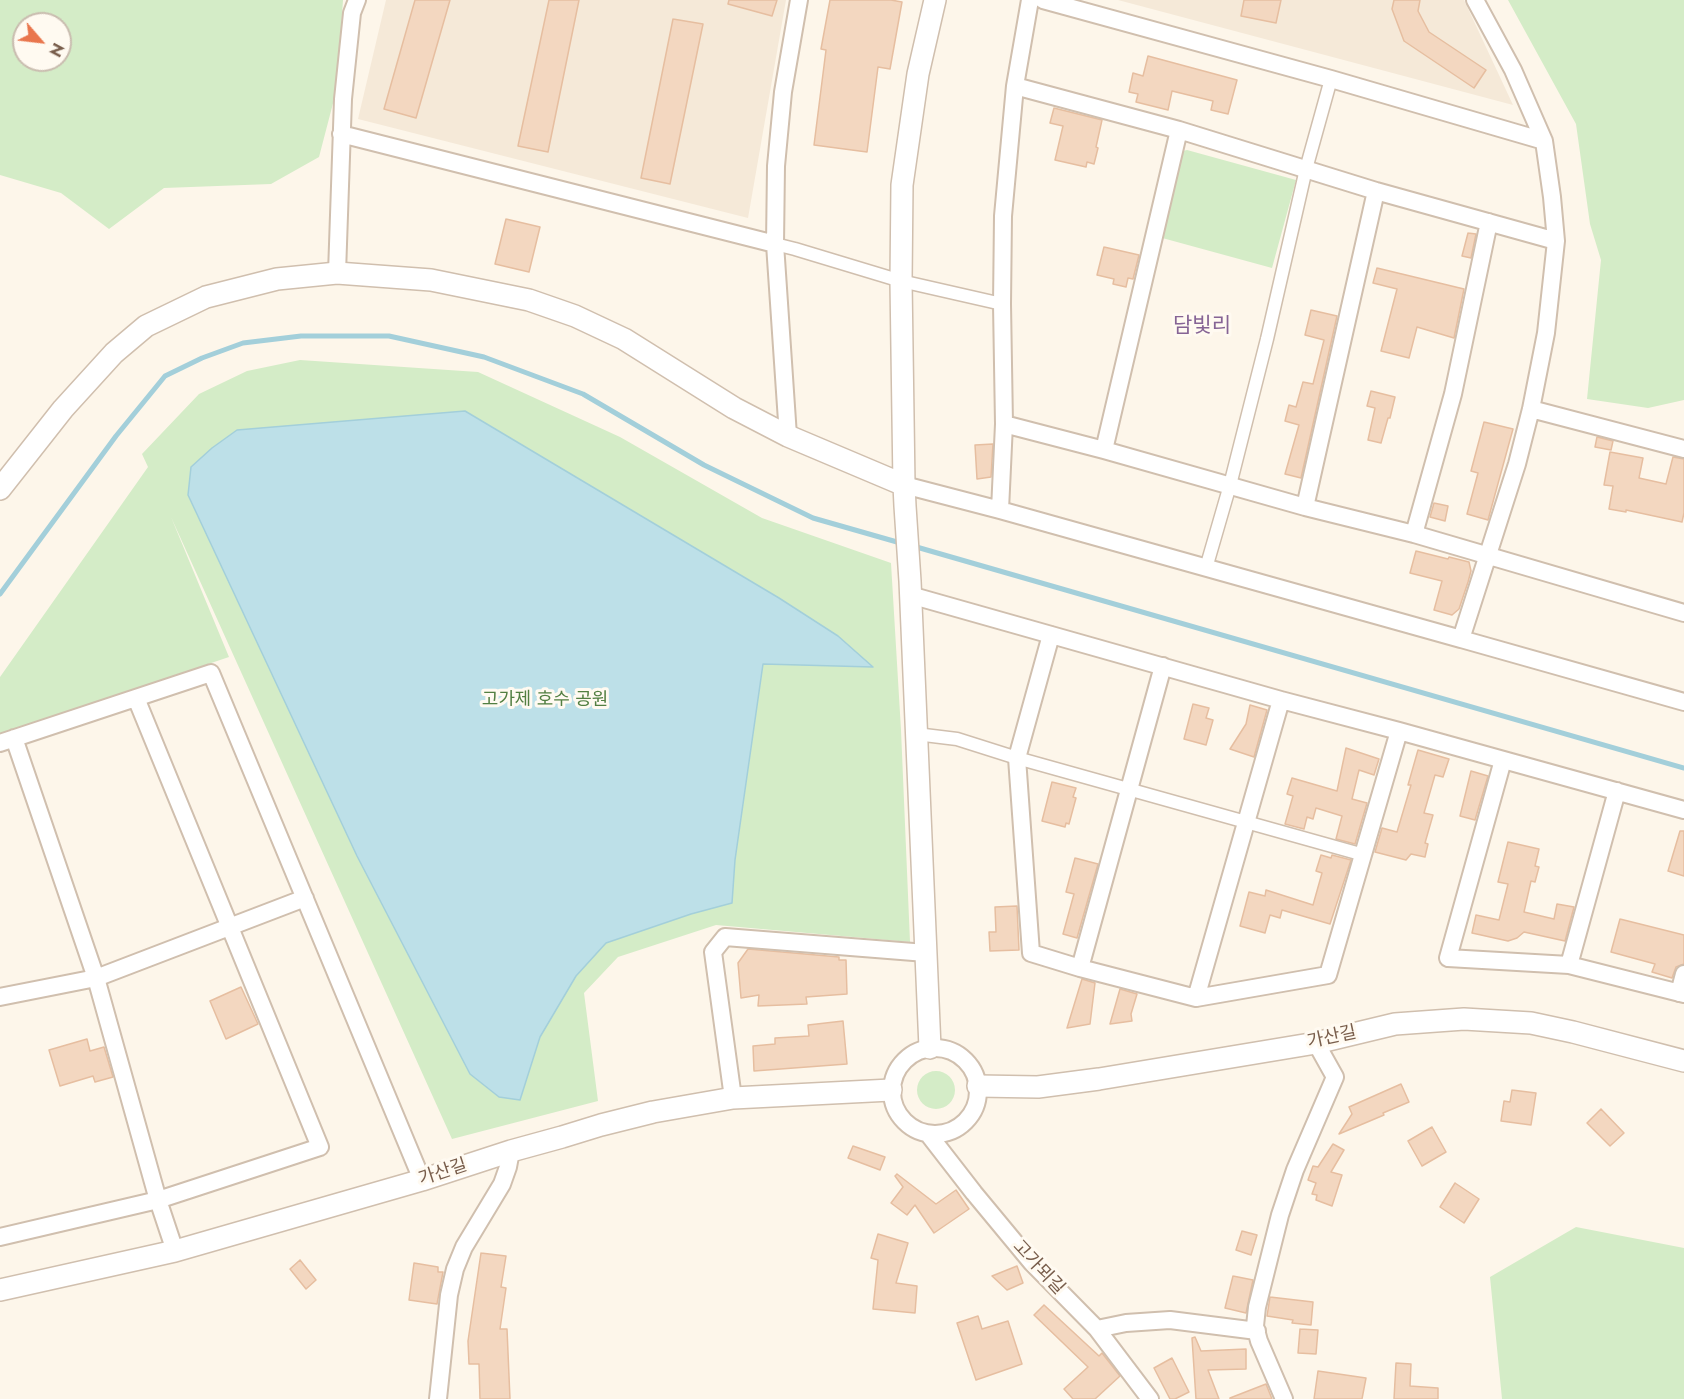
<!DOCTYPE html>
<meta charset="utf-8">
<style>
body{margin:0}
#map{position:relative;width:1684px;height:1399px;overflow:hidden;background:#fdf6ea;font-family:Jost,sans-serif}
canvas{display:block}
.north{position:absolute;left:12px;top:12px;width:60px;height:60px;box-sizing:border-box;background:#fffaf1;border:2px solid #c9bcaf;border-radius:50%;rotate:118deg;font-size:16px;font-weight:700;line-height:24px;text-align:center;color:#795e4c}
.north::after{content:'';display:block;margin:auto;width:21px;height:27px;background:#e9764d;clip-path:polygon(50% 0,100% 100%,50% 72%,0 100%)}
</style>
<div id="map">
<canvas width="1684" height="1399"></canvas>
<div class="north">N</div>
</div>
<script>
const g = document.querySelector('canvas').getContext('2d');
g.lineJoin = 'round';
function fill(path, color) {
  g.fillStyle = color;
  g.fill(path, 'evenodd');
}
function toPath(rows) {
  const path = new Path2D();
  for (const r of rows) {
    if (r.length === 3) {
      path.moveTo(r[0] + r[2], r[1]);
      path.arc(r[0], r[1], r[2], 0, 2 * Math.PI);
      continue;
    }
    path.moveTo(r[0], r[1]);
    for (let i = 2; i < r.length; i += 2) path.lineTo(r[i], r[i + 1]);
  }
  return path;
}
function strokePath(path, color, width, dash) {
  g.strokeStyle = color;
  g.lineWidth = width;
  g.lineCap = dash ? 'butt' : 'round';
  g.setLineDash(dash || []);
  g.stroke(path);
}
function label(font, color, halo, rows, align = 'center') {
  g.font = font + ' Jost,"Noto Sans KR",sans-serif';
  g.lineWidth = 6;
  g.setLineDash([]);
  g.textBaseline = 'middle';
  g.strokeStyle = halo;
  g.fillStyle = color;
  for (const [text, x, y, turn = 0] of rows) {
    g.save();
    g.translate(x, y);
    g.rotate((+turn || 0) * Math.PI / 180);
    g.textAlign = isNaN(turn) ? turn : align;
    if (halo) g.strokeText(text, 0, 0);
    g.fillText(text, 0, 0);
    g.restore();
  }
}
fill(toPath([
 [386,0,786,0,748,218,358,119],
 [1118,0,1464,0,1513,105]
]), '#f5e9d8');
fill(toPath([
 [0,0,343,0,337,88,319,157,271,184,164,188,109,229,61,193,0,175],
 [24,24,60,24,60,60,24,60],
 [1508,0,1684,0,1684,400,1648,408,1587,399,1601,260,1590,224,1576,124],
 [1187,150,1296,180,1272,268,1155,236,1179,152],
 [300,360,478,372,620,437,762,518,891,563,901,730,910,942,716,925,618,957,584,993,598,1101,452,1139,171,517,229,657,0,734,0,677,148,467,142,454,199,394,247,371],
 [936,1090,19],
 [1576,1227,1684,1248,1684,1399,1502,1399,1490,1277]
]), '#d4ecc7');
const water = toPath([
 [465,411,779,598,838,636,873,667,763,664,735,860,732,903,691,914,606,943,576,976,540,1037,520,1100,499,1097,470,1074,357,856,188,495,191,467,212,448,237,430,465,411]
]);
fill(water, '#bde0e8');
strokePath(water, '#a3cfda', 1.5);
strokePath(toPath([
 [913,546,1684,768],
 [0,594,116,436,165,376,202,358,243,343,301,336,389,336,484,357,583,394,704,465,813,518,904,544]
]), '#a3cfda', 5);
const building = toPath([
 [415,0,450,0,416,118,384,109,415,0],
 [549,0,579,0,548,152,518,146,549,0],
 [729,0,777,0,772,16,728,4,729,0],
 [830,0,891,0,902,2,890,69,878,67,867,152,814,145,826,50,821,49,830,0],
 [1244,0,1281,0,1276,23,1241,16,1244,0],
 [1394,0,1420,0,1418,11,1429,32,1486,70,1474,88,1404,41,1392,9,1394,0],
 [673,19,703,24,670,184,641,178,673,19],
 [1148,56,1237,80,1228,114,1211,110,1213,101,1172,91,1168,110,1136,102,1138,94,1129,92,1133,73,1143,76,1148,56],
 [1054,108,1102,120,1096,147,1098,148,1094,164,1087,162,1086,167,1055,160,1063,126,1050,123,1054,108],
 [506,219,540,227,529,272,495,264,506,219],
 [1468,233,1476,234,1471,258,1462,256,1468,233],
 [1104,247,1139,255,1133,279,1128,278,1126,287,1113,284,1114,279,1097,275,1104,247],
 [1377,268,1464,289,1454,338,1417,327,1409,358,1381,351,1397,289,1373,283,1377,268],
 [1311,310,1337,316,1301,478,1285,474,1299,425,1285,421,1289,405,1296,407,1303,382,1313,384,1324,340,1305,335,1311,310],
 [1371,391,1395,397,1390,418,1388,418,1381,443,1368,440,1375,408,1367,406,1371,391],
 [1484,422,1513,429,1488,520,1467,514,1478,473,1471,471,1484,422],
 [1597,437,1613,441,1611,450,1595,447,1597,437],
 [993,444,991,477,977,479,975,445,993,444],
 [1610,452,1643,458,1639,478,1666,484,1673,457,1684,459,1684,513,1682,522,1626,510,1626,512,1609,509,1613,486,1604,485,1610,452],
 [1434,503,1448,506,1445,521,1430,517,1434,503],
 [1416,551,1448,559,1449,557,1469,562,1471,571,1468,582,1459,609,1452,615,1434,610,1442,581,1410,573,1416,551],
 [1193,704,1209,708,1206,718,1213,720,1206,745,1184,739,1193,704],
 [1250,705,1267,710,1254,757,1230,749,1246,724,1250,705],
 [1346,748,1379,759,1374,775,1359,770,1352,799,1367,803,1355,844,1336,839,1342,816,1316,808,1313,819,1307,817,1304,829,1285,824,1293,796,1287,794,1292,778,1337,791,1346,748],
 [1418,750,1449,759,1443,777,1435,775,1424,813,1433,815,1425,843,1428,844,1425,857,1411,854,1406,860,1375,852,1382,828,1397,832,1411,785,1408,785,1418,750],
 [1471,771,1488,776,1475,820,1460,816,1471,771],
 [1052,782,1076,788,1073,797,1076,798,1069,824,1066,823,1065,827,1042,821,1052,782],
 [1680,831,1684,831,1684,876,1668,871,1680,831],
 [1508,842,1539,849,1535,866,1539,867,1535,882,1531,881,1524,912,1554,919,1557,904,1574,907,1565,941,1524,932,1517,938,1508,941,1472,933,1476,915,1499,920,1508,884,1498,882,1508,842],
 [1321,855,1331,858,1332,855,1351,860,1330,924,1282,910,1280,918,1270,915,1265,933,1240,926,1249,892,1265,896,1266,890,1313,905,1322,873,1316,871,1321,855],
 [1075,858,1098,864,1077,938,1063,934,1074,894,1066,892,1075,858],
 [1017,906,1019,950,990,951,989,932,996,932,995,907,1017,906],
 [1620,919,1684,935,1684,964,1676,967,1672,978,1652,972,1655,964,1611,952,1620,919],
 [748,949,839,957,839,960,846,960,847,994,806,997,807,1004,758,1006,759,995,741,998,738,963,748,949],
 [1082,979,1095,983,1090,1024,1067,1028,1082,979],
 [241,987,258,1024,226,1039,210,1001,241,987],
 [1120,989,1137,994,1131,1014,1132,1021,1110,1024,1120,989],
 [843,1021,847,1064,754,1071,753,1046,775,1044,775,1038,809,1036,808,1025,843,1021],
 [87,1039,90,1051,104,1047,113,1077,95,1082,93,1076,60,1086,49,1050,87,1039],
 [1401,1084,1409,1102,1383,1113,1384,1115,1339,1134,1352,1114,1349,1107,1401,1084],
 [1512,1090,1536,1093,1531,1125,1501,1121,1504,1101,1510,1102,1512,1090],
 [1601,1109,1624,1133,1610,1146,1587,1123,1601,1109],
 [1432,1127,1446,1152,1422,1166,1408,1141,1432,1127],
 [1333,1144,1344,1150,1331,1172,1342,1175,1332,1206,1316,1200,1317,1195,1312,1194,1316,1183,1308,1180,1313,1166,1318,1167,1333,1144],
 [853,1146,885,1157,880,1170,848,1158,853,1146],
 [897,1174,936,1204,956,1190,969,1209,934,1233,915,1205,907,1215,891,1203,903,1187,895,1176,897,1174],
 [1455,1183,1479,1199,1464,1223,1440,1207,1455,1183],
 [1242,1231,1257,1235,1251,1255,1236,1250,1242,1231],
 [878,1234,908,1243,896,1283,917,1286,915,1313,873,1309,878,1260,871,1258,878,1234],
 [481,1253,506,1256,501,1287,506,1288,500,1329,507,1329,510,1399,480,1399,479,1364,469,1364,468,1341,481,1253],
 [300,1260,316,1280,306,1289,290,1269,300,1260],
 [414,1263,438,1267,438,1272,443,1272,437,1304,409,1300,414,1263],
 [1017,1266,1023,1283,1007,1290,992,1276,1017,1266],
 [1233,1276,1253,1280,1246,1313,1225,1308,1233,1276],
 [1270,1297,1313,1302,1311,1325,1292,1323,1293,1320,1267,1316,1270,1297],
 [1044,1305,1099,1356,1102,1353,1120,1376,1095,1399,1073,1399,1064,1389,1088,1367,1034,1315,1044,1305],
 [978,1316,982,1329,1008,1321,1022,1364,976,1380,957,1323,978,1316],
 [1300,1329,1318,1330,1316,1354,1298,1353,1300,1329],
 [1195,1337,1201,1351,1246,1349,1246,1369,1208,1370,1219,1399,1196,1399,1192,1338,1195,1337],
 [1172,1358,1189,1392,1175,1399,1170,1399,1154,1368,1172,1358],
 [1396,1363,1411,1364,1410,1386,1438,1388,1438,1399,1394,1399,1396,1363],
 [1318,1371,1366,1378,1362,1399,1314,1399,1318,1371],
 [1266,1384,1272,1399,1230,1399,1230,1398,1266,1384]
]);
fill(building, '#f3d7c0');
strokePath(building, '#e6bea0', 1.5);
const pedestrian = toPath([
 [775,244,795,249,901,281,1002,304],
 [1206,568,1230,485,1267,339,1306,169,1331,79],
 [916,734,957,739,1017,758,1364,855]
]);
const minor = toPath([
 [1475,0,1513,70,1544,141],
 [1015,86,1179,130,1376,191,1556,241],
 [341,134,775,244,788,436],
 [775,244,776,166,783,92,799,0],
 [337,273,343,99,352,13,357,0],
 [1531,409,1684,449],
 [1004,424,1104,450,1305,507,1414,534,1684,613],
 [1104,450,1179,130],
 [904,485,1000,510,1461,639,1517,464,1531,409,1546,333,1556,241,1552,197,1544,141,1331,79,1043,0],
 [1305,507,1376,191],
 [1000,510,1004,424,1002,304,1003,216,1015,86,1030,0],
 [1414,534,1453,394,1489,222],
 [910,595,1281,700,1399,731,1684,810],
 [1051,635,1017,758,1031,953,1080,968,1196,998,1281,700],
 [1461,639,1684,702],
 [136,698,320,1147,158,1200,175,1251],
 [0,743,211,673,422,1180],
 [1503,760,1448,958,1569,965,1684,994],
 [1569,965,1617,791],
 [1080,968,1163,666],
 [1679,993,1684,974],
 [0,997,96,978,305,898],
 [1196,998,1328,975,1399,731],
 [935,1091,43],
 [733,1098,713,952,725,937,926,953],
 [929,1135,974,1193,1032,1263,1097,1329,1150,1399],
 [0,1237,158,1200,96,978,14,738],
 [1097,1329,1126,1323,1170,1320,1257,1331],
 [438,1399,449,1295,455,1269,464,1247,502,1184,508,1167,511,1151],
 [1284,1399,1259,1341,1255,1326,1257,1307,1280,1215,1295,1170,1335,1077,1316,1043]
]);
const tertiary = toPath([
 [904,485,901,281,902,185,918,74,935,0],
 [0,489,63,409,114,353,146,326,206,297,277,279,337,273,431,280,529,300,575,316,624,339,734,408,788,436,904,485,905,506,910,581,930,1048],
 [978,1086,1038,1087,1099,1079,1316,1043,1395,1024,1464,1019,1531,1023,1573,1032,1684,1061],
 [0,1290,175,1251,422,1180,511,1151,562,1137,601,1125,653,1112,733,1098,891,1090]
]);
strokePath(pedestrian, '#d0bfae', 15);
strokePath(minor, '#d0bfae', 20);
strokePath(tertiary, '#d0bfae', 24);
strokePath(pedestrian, '#fff', 12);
strokePath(minor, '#fff', 16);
strokePath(tertiary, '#fff', 21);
label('18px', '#527f42', '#fffaf1', [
 ["고가제 호수 공원",545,701]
]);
label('18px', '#795e4c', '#fffaf1', [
 ["가산길",1332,1038,-12],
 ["가산길",443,1173,-18],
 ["고가뫼길",1038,1268,47]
]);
label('21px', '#866495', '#fffaf1', [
 ["담빛리",1202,327]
]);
</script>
